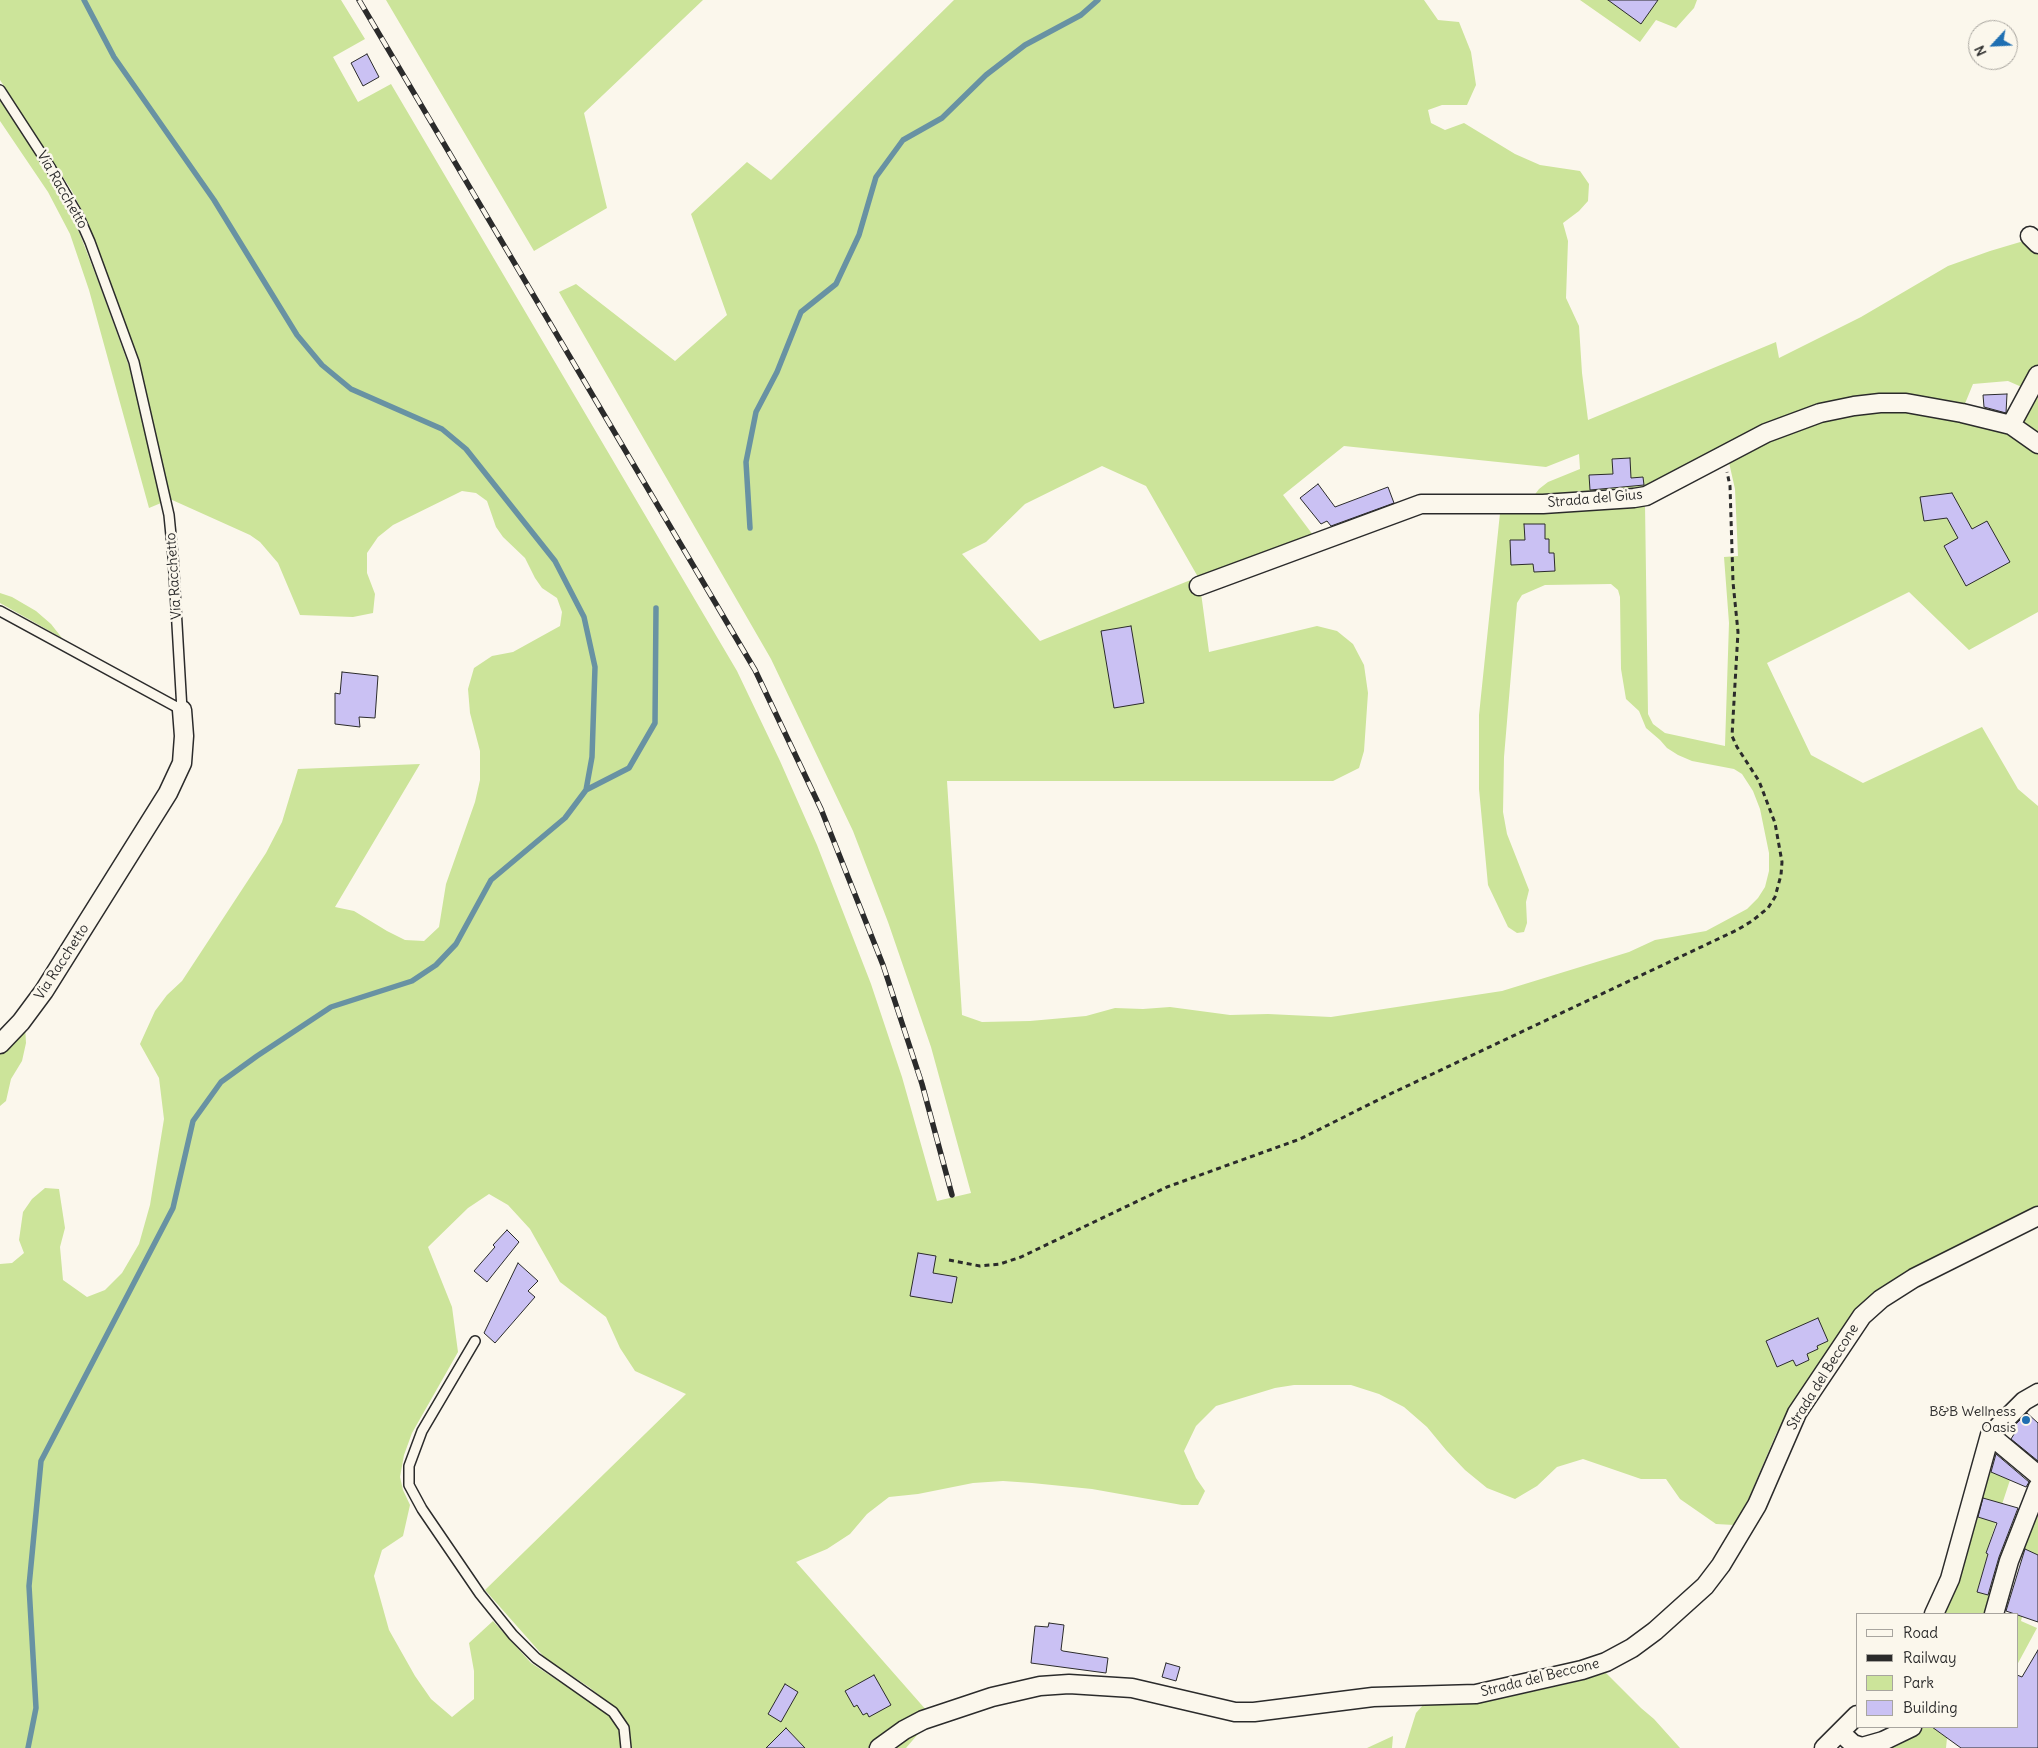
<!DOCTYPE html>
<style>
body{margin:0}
#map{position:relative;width:2038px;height:1748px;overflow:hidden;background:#fbf7ec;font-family:Delius,sans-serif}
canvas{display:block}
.legend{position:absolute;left:1856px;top:1613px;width:162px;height:115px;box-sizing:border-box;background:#fbf7ec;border:1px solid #a8a59f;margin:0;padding:6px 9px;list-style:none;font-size:15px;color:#2b2b2b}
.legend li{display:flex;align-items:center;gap:10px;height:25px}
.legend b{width:25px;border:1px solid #a8a59f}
.north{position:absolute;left:1968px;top:20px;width:50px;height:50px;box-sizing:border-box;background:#fbf7ec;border:1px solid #a8a59f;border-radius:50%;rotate:245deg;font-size:14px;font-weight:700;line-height:20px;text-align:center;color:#2b2b2b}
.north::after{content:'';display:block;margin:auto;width:18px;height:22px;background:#1f6fb2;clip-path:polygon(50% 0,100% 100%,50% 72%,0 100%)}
</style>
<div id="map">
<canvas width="2038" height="1748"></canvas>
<ul class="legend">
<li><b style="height:6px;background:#fbf7ec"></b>Road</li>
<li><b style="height:6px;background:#2b2b2b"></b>Railway</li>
<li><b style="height:14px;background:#cce49a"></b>Park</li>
<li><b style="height:14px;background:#cac1f3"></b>Building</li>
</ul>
<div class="north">N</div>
</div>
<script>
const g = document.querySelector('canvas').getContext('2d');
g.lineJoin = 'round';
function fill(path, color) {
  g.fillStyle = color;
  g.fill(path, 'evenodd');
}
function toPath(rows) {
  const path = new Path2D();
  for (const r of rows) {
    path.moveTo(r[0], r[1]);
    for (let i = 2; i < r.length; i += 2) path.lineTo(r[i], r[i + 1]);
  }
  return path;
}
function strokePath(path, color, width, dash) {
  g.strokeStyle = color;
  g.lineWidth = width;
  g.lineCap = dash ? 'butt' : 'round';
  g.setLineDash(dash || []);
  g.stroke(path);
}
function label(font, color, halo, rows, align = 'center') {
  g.font = font + ' Delius,sans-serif';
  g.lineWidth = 5;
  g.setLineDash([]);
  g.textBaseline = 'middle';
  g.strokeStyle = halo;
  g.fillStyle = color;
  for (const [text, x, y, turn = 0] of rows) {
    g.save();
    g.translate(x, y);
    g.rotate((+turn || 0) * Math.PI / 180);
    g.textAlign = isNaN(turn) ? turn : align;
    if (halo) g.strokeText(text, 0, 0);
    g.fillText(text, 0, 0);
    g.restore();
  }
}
fill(toPath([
 [0,0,341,0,365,39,333,57,358,102,391,84,737,671,780,761,817,845,871,984,902,1077,937,1201,971,1193,931,1047,888,922,853,831,771,659,559,292,576,284,675,361,727,315,691,214,747,162,771,180,954,0,1424,0,1438,20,1459,22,1471,52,1476,85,1467,105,1442,105,1428,110,1431,123,1445,130,1464,123,1515,154,1540,165,1580,171,1589,184,1588,201,1579,211,1563,223,1568,241,1566,298,1579,326,1582,373,1588,420,1776,342,1779,358,1861,317,1948,266,1990,251,2027,240,2038,250,2038,365,2024,388,2008,381,1973,384,1964,406,1905,396,1866,397,1832,404,1794,415,1763,428,1644,492,1533,497,1539,489,1548,482,1580,469,1579,454,1546,467,1344,446,1283,495,1313,535,1199,578,1209,652,1317,626,1337,631,1353,644,1364,665,1368,693,1364,751,1359,768,1333,781,947,781,962,1015,982,1022,1030,1021,1086,1016,1115,1008,1143,1009,1170,1007,1230,1015,1268,1014,1331,1017,1502,991,1629,952,1655,940,1706,931,1747,909,1758,898,1765,887,1769,871,1769,853,1760,809,1753,791,1742,774,1734,769,1692,761,1678,755,1667,748,1660,740,1646,728,1639,711,1626,699,1621,669,1620,597,1618,590,1611,584,1545,585,1522,595,1517,603,1504,757,1503,812,1507,834,1529,890,1526,902,1527,923,1524,932,1517,933,1508,927,1488,885,1479,789,1479,715,1500,513,1601,510,1645,504,1648,714,1653,724,1665,733,1725,746,1729,623,1724,557,1738,556,1735,489,1728,458,1778,434,1814,421,1852,413,1873,410,1910,410,1962,420,2000,430,2017,437,2038,450,2038,612,1969,650,1909,592,1767,663,1811,755,1863,783,1982,727,2018,789,2038,806,2038,1206,1903,1274,1889,1282,1862,1305,1845,1325,1790,1408,1776,1434,1748,1500,1734,1525,1716,1524,1680,1499,1666,1479,1641,1479,1583,1459,1557,1467,1537,1486,1515,1499,1487,1488,1465,1470,1446,1450,1427,1427,1404,1407,1379,1394,1351,1385,1294,1385,1275,1388,1216,1406,1196,1426,1184,1451,1196,1478,1205,1491,1198,1505,1182,1505,1092,1489,1032,1483,1003,1481,973,1483,918,1494,889,1497,867,1514,850,1534,827,1549,796,1562,927,1711,900,1726,869,1748,630,1748,629,1729,618,1711,589,1687,546,1659,485,1590,686,1394,635,1371,620,1348,606,1317,560,1282,530,1229,508,1205,489,1194,468,1208,428,1247,452,1307,458,1352,412,1433,404,1455,400,1477,403,1490,410,1505,403,1536,382,1550,374,1576,389,1630,415,1676,431,1699,452,1717,474,1699,474,1671,469,1643,493,1621,531,1663,606,1712,620,1730,622,1748,0,1748,0,1264,12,1263,24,1253,19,1240,23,1212,32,1199,45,1188,59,1189,65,1228,60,1247,63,1280,87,1297,105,1290,122,1273,139,1244,150,1205,164,1119,159,1078,140,1044,155,1011,167,995,182,981,266,853,282,822,298,769,420,764,335,907,354,911,387,931,405,940,424,941,439,927,446,884,475,802,480,780,480,751,470,713,468,689,474,668,492,656,513,652,560,626,562,612,557,598,542,588,535,578,525,558,503,537,496,527,487,501,476,493,462,491,393,525,378,537,367,553,367,573,375,594,373,613,353,617,300,615,278,563,260,542,250,535,170,499,139,362,88,223,72,191,0,80],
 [1102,466,1146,486,1198,577,1040,641,962,554,986,542,1025,504],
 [386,0,703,0,584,113,607,208,534,251],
 [1580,0,1697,0,1694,8,1676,28,1656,20,1640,42],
 [0,99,41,162,72,214,100,286,130,369,161,503,149,508,89,290,70,234,48,192,0,121],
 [2038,387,2038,436,2020,424],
 [0,593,12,597,36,611,51,624,62,638,0,603],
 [25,1025,26,1043,22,1061,11,1079,6,1101,0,1106,0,1052],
 [1989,1471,2010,1480,1986,1553,1988,1554,1977,1591,1994,1597,1990,1614,1944,1614,1958,1582,1977,1517,1986,1519,1991,1501,1982,1498],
 [2038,1500,2038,1555,2021,1548],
 [2017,1615,2022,1617,2021,1621,2037,1628,2017,1665],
 [1606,1673,1641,1708,1654,1719,1680,1748,1405,1748,1416,1713,1423,1705,1434,1703,1481,1703,1580,1681],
 [924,1727,906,1748,889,1748],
 [1921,1727,1932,1727,1947,1738,1946,1748,1878,1748,1913,1733],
 [1393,1736,1392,1748,1367,1748]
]), '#cce49a');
strokePath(toPath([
 [750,528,746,462,756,412,777,372,801,312,836,284,859,235,876,177,903,140,942,118,986,75,1025,45,1081,15,1098,0],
 [586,790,629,768,655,723,656,608],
 [28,1748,36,1708,29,1586,41,1461,173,1208,193,1121,221,1082,257,1056,331,1007,412,981,436,965,456,944,491,880,565,818,586,790,592,757,595,667,584,617,555,561,466,449,442,429,351,389,322,365,297,335,214,200,114,57,84,0]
]), '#6892a3', 5.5);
const building = toPath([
 [1608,0,1658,0,1641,24,1608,0],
 [367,54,379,77,363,86,351,63,367,54],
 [2007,394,2006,413,1984,407,1983,395,2007,394],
 [1630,458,1631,478,1643,477,1644,485,1590,490,1589,475,1613,474,1612,459,1630,458],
 [1318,484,1335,507,1388,487,1394,503,1331,526,1327,521,1321,524,1300,498,1318,484],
 [1952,493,1972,529,1987,521,2010,562,1966,586,1944,546,1958,538,1947,518,1924,521,1920,497,1952,493],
 [1524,524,1545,524,1545,539,1549,539,1549,553,1554,553,1555,571,1534,572,1533,564,1511,565,1510,540,1525,540,1524,524],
 [1131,626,1144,703,1114,708,1101,631,1131,626],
 [342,672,378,676,375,718,359,717,360,727,335,724,335,693,340,694,342,672],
 [507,1230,519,1242,487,1282,474,1271,495,1247,493,1245,507,1230],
 [918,1253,936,1256,933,1273,957,1277,952,1303,910,1296,918,1253],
 [518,1263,538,1281,528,1291,535,1297,495,1343,484,1333,518,1263],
 [1818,1318,1828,1341,1817,1346,1818,1349,1807,1354,1809,1360,1796,1366,1793,1360,1777,1367,1766,1341,1818,1318],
 [2027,1413,2038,1423,2038,1461,2011,1439,2016,1431,2013,1427,2027,1413],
 [1996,1454,2029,1482,2026,1487,1991,1472,1996,1454],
 [1983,1498,2018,1508,1999,1557,1988,1595,1977,1592,1988,1554,1986,1553,1997,1523,1978,1517,1983,1498],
 [2025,1549,2038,1555,2038,1622,2006,1611,2025,1549],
 [1049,1623,1064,1625,1061,1650,1063,1651,1108,1658,1106,1673,1031,1663,1035,1626,1048,1627,1049,1623],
 [2038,1650,2038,1748,1961,1748,1932,1727,2017,1727,2017,1675,2022,1677,2038,1650],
 [1166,1663,1180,1667,1176,1681,1162,1677,1166,1663],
 [874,1675,891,1705,869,1717,867,1713,863,1715,857,1705,854,1707,845,1691,874,1675],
 [785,1684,798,1692,781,1722,768,1714,785,1684],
 [786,1728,805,1748,766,1748,786,1728]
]);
fill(building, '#cac1f3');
strokePath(building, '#2b2b2b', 1);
const lane = toPath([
 [0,90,50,167,79,217,90,242,134,362,169,515,173,556,182,710],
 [0,611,182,710],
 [475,1341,422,1431,409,1466,409,1485,422,1509,480,1594,513,1635,536,1658,613,1712,624,1728,626,1748]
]);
const street = toPath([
 [2030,236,2038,244],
 [2011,425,2038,375],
 [1199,586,1421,504,1543,504,1634,498,1646,496,1766,433,1820,413,1854,406,1880,403,1906,403,1962,413,2011,425,2038,444],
 [0,1044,21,1022,44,991,168,793,182,763,184,736,182,710],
 [1990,1435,2038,1475],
 [1934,1614,1950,1579,1990,1435,2024,1401,2038,1393],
 [1994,1614,2009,1561,2038,1487],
 [1840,1732,1853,1744,1862,1747,1883,1741,1912,1727],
 [879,1748,904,1730,923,1720,992,1697,1040,1686,1069,1684,1132,1688,1235,1712,1254,1712,1373,1697,1476,1694,1582,1670,1606,1662,1632,1648,1655,1631,1705,1586,1721,1565,1757,1505,1797,1413,1862,1316,1881,1299,1914,1278,2038,1216],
 [1824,1748,1857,1715]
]);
strokePath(lane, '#2b2b2b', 12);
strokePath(street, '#2b2b2b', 21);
strokePath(toPath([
 [949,1260,980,1266,1000,1264,1021,1257,1167,1187,1300,1139,1388,1095,1737,930,1752,921,1768,908,1775,897,1781,875,1782,862,1775,823,1759,781,1737,747,1732,736,1738,632,1733,582,1730,486,1727,472]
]), '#2b2b2b', 3, [5, 4]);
strokePath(lane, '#fbf7ec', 9);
strokePath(street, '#fbf7ec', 18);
const rail = toPath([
 [359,0,755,670,821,809,883,965,922,1084,952,1195]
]);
strokePath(rail, '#2b2b2b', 5.5);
strokePath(rail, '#fbf7ec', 4, [11]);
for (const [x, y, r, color] of [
 [2026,1420,5,"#1f6fb2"]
]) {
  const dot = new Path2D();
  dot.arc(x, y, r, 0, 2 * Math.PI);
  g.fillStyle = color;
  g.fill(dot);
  strokePath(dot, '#fbf7ec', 2);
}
label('14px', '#2b2b2b', '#fbf7ec', [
 ["Via Racchetto",62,190,60],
 ["Strada del Gius",1595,499,-5],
 ["Via Racchetto",174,576,-94],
 ["Via Racchetto",62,962,-57],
 ["Strada del Beccone",1823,1377,-58],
 ["Strada del Beccone",1540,1678,-14]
]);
label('14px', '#2b2b2b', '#fbf7ec', [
 ["B&B Wellness",2016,1412],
 ["Oasis",2016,1428]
], 'right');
</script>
